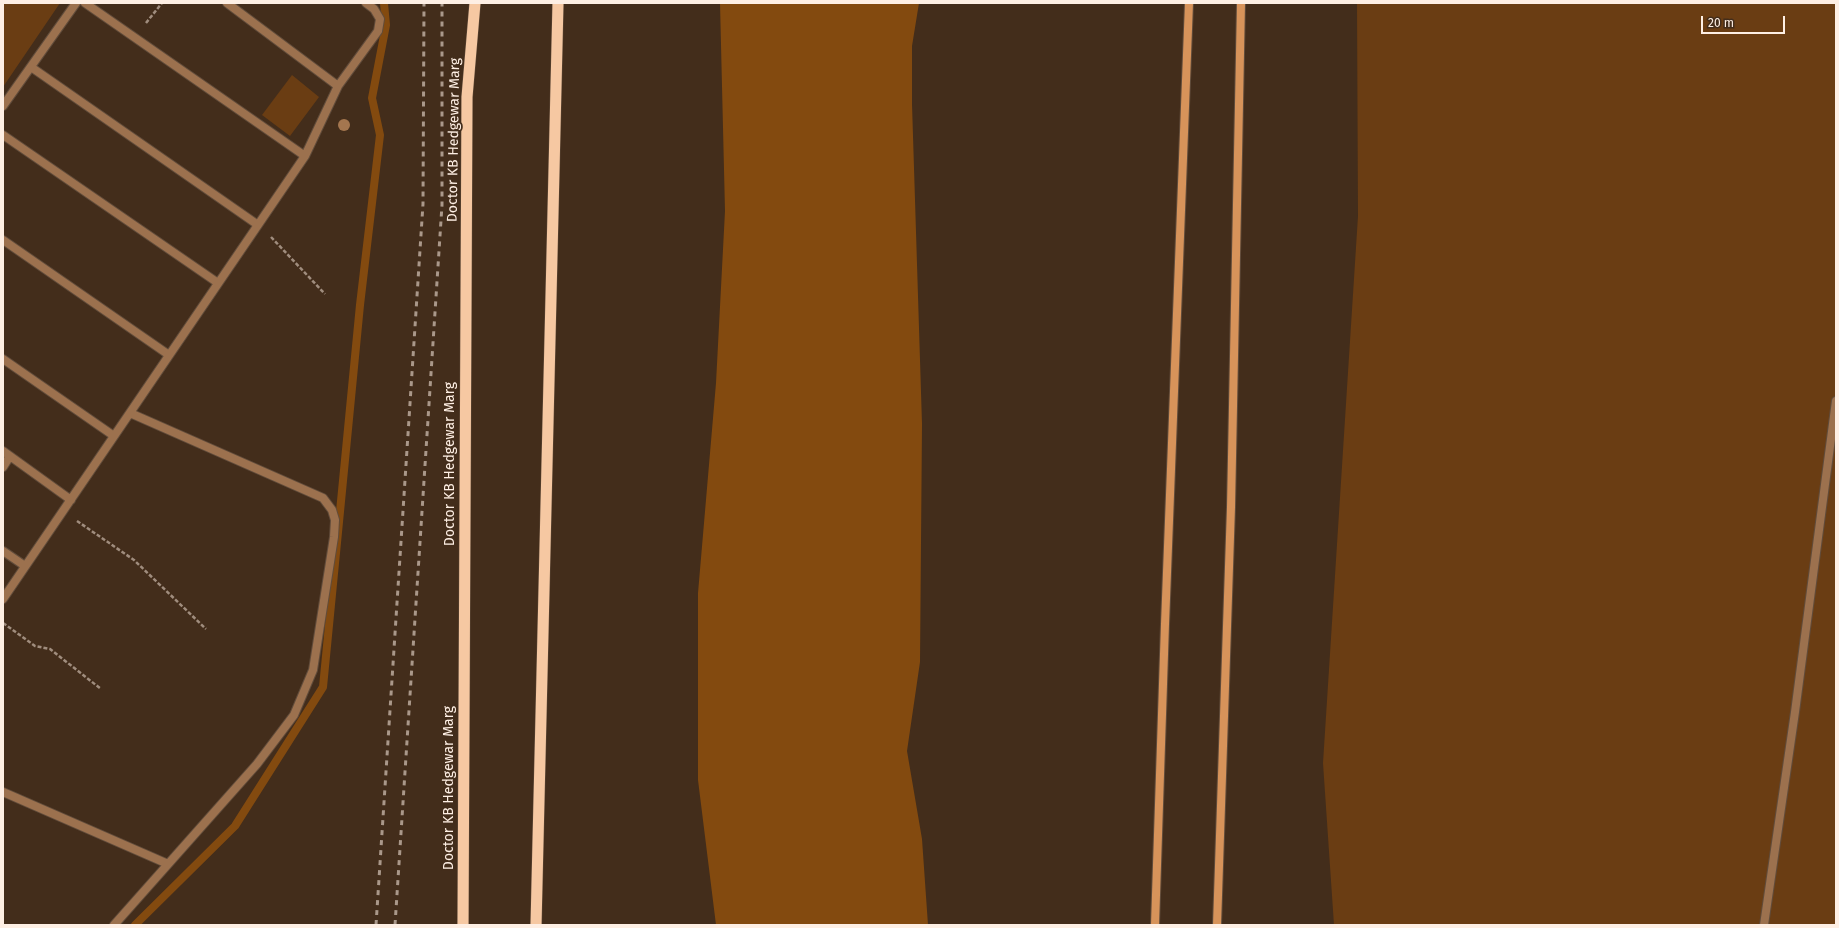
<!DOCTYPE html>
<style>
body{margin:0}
#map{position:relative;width:1839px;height:928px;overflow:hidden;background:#432d1b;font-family:"Fira Sans",sans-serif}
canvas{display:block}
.frame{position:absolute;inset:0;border:4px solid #feefe4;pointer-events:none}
.scale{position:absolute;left:1701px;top:16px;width:84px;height:18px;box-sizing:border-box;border:2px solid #feefe4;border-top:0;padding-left:5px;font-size:12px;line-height:14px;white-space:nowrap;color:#feefe4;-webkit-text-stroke:3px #432d1b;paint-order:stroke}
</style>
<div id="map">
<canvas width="1839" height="928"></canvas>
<div class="frame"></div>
<div class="scale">20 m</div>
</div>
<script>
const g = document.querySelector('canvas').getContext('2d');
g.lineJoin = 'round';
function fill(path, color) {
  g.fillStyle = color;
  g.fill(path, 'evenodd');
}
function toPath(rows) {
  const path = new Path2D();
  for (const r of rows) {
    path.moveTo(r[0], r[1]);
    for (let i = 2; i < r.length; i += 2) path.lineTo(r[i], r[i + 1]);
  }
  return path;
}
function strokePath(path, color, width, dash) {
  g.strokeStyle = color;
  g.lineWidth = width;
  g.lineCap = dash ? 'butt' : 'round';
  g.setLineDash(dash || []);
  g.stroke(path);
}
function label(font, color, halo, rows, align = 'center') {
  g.font = font + ' "Fira Sans",sans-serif';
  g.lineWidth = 3.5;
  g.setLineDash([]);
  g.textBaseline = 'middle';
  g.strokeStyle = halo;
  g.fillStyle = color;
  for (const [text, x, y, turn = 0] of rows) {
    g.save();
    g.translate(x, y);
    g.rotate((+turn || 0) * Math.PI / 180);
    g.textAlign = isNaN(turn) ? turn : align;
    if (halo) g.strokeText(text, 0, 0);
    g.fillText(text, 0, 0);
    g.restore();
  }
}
fill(toPath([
 [3,3,60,3,3,87],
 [1357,3,1836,3,1836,925,1334,925,1323,763,1358,216],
 [292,75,319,97,290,136,262,115]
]), '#6a3d13');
fill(toPath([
 [720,3,919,3,912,46,912,104,922,424,920,662,907,751,922,839,928,925,716,925,698,780,698,593,716,383,725,211]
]), '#834a0f');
strokePath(toPath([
 [135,925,235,826,323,687,360,305,380,135,372,98,386,25,384,3]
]), '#834a0f', 8);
const service = toPath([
 [1764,925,1795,712,1836,401]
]);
const minor = toPath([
 [85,3,305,156],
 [227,3,338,86],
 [31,67,258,225],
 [3,106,76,3],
 [3,135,218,283],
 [3,240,169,355],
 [3,359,114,436],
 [3,451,71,500],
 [3,467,10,456],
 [3,551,25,566],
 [3,599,305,156,338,86,378,31,380,19,374,9,366,3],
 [3,792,168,864],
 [114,925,257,764,294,715,313,670,334,537,335,520,332,510,323,498,130,413]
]);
const secondary = toPath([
 [1155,925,1165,624,1189,3],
 [1217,925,1231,507,1241,3]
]);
const trunk = toPath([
 [463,925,467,97,475,3],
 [536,925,558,3]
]);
strokePath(service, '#614c3b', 10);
strokePath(minor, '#614c3b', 10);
strokePath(secondary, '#614c3b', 10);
strokePath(trunk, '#614c3b', 12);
strokePath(toPath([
 [146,23,162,3],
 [271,237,325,294],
 [77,521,134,560,206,629],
 [3,623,35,646,50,649,101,689]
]), '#a08d7e', 2.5, [4, 2]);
strokePath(service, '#9c714e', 8);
strokePath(minor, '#9c714e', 8);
strokePath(secondary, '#d7935a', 8);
strokePath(trunk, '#f6c8a2', 11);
strokePath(toPath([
 [376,925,423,204,424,3],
 [395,925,442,205,442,3]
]), '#aa988a', 3, [5, 5]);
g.fillStyle = '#a4764f';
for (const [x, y] of [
 [344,125]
]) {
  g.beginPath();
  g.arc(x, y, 6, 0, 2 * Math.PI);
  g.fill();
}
label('14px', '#feefe4', '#432d1b', [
 ["Doctor KB Hedgewar Marg",454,140,-89],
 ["Doctor KB Hedgewar Marg",450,464,-90],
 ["Doctor KB Hedgewar Marg",449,788,-90]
]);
</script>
